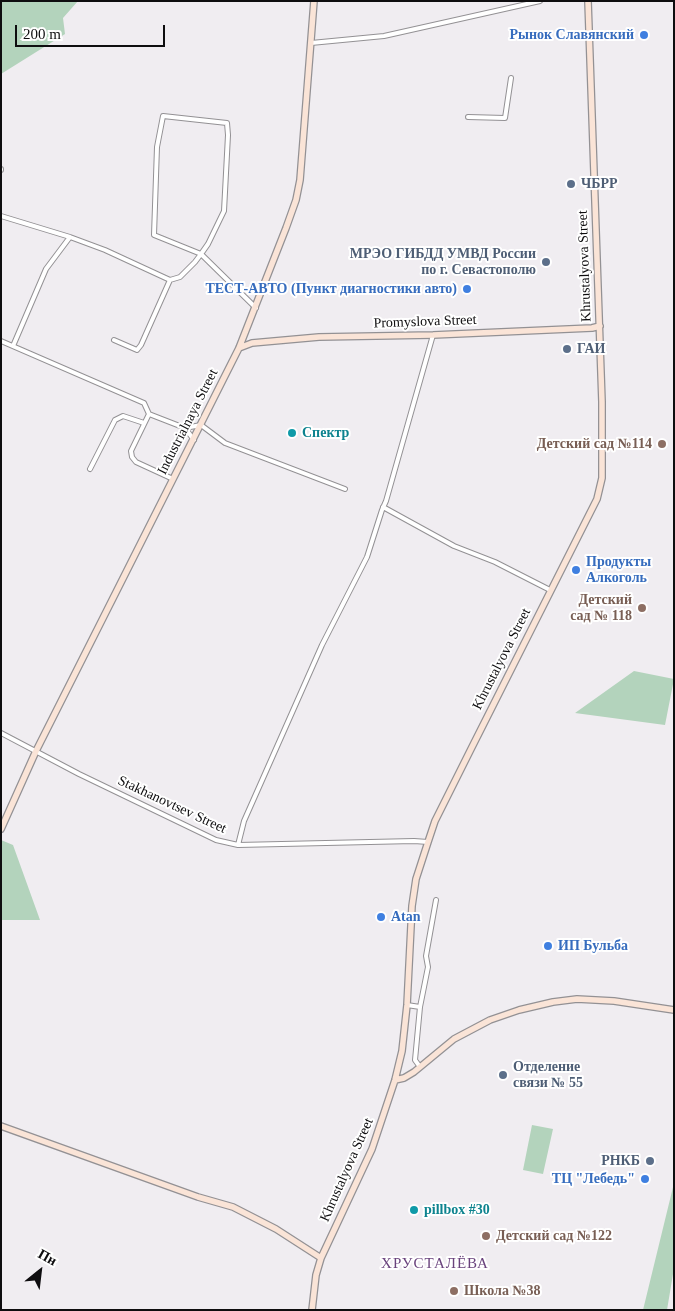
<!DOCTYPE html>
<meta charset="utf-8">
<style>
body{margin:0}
#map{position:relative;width:675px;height:1311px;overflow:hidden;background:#f0edf1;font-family:"Times New Roman",serif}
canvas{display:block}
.frame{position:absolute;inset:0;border:2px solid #0e0d0f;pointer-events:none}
.north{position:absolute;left:15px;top:1246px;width:50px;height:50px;-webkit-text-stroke:4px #fff;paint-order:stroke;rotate:29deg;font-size:14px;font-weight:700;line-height:20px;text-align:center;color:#0e0d0f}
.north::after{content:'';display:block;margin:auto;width:18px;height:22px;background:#0e0d0f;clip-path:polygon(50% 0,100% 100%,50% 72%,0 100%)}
.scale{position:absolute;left:15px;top:25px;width:150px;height:22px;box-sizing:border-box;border:2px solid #0e0d0f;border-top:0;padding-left:6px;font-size:15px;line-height:18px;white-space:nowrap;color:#0e0d0f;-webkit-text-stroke:4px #fff;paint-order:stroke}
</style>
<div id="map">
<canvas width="675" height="1311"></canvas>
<div class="frame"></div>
<div class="north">Пн</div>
<div class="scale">200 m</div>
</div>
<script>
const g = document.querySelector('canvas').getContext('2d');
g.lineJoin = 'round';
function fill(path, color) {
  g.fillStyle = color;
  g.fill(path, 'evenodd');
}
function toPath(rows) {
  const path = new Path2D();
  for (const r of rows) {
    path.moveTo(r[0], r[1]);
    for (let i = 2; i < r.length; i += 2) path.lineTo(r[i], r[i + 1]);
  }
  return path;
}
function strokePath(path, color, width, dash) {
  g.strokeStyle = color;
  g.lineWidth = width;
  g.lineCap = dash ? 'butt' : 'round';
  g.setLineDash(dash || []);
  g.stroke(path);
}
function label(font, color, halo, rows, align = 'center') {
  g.font = font + ' "Times New Roman",serif';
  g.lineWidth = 4;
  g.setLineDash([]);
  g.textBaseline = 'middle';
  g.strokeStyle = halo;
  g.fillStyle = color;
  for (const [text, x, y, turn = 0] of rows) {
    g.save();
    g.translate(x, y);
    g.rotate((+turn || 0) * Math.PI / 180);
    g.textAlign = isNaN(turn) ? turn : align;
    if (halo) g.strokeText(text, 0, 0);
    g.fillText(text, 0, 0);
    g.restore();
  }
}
fill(toPath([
 [1,1,78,1,63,18,65,34,1,74],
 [634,671,674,679,665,725,575,713],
 [1,840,13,845,40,920,1,920],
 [532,1125,553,1129,543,1174,523,1170],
 [674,1183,674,1268,667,1310,643,1310]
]), '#b3d3bc');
const street = toPath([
 [311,43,384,36,540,1],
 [468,117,505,118,511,78],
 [1,170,1,169],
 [1,216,70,237,46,269,13,346],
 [70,237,105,250,170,280,180,277,195,262,201,254,208,244,224,211,228,135,227,123,163,116,157,147,154,235,201,254,256,308],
 [114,340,137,350,141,345,170,280],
 [1,341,144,403,149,414,131,451,132,457,136,462,173,479],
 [149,414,185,428,201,425,225,443,345,489],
 [185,428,194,440],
 [90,469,115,420,123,416,144,423],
 [383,507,454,546,495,562,550,590],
 [1,733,79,774,216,840,238,845,414,841,428,842],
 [238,845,244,821,322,645,367,557,382,510,386,501,433,335],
 [407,1005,420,1007,428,967,426,956,436,900],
 [420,1007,415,1060,420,1067]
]);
const secondary = toPath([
 [239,348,252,343,319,337,433,335,592,328,600,326],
 [1,829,36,751,239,348,286,228,296,200,300,180,314,1],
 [395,1080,404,1078,414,1072,454,1039,490,1020,519,1010,553,1002,577,999,614,1001,674,1010],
 [1,1126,198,1197,233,1207,276,1229,321,1258],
 [312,1310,316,1275,321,1258,372,1149,395,1080,402,1051,407,1005,412,906,416,879,428,842,435,821,471,749,597,499,602,478,602,402,588,1]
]);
strokePath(street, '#939194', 6);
strokePath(secondary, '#939194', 8);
strokePath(street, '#fff', 4);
strokePath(secondary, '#fae4d7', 5.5);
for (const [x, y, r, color] of [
 [644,35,5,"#3f7fe0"],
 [571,184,5,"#5c6f8a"],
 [546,262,5,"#5c6f8a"],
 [467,289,5,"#3f7fe0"],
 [567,349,5,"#5c6f8a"],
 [292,433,5,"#0f9aa8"],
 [662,444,5,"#8d6e63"],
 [576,570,5,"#3f7fe0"],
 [642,608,5,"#8d6e63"],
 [381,917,5,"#3f7fe0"],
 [548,946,5,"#3f7fe0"],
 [503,1075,5,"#5c6f8a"],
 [650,1161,5,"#5c6f8a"],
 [645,1179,5,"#3f7fe0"],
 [414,1210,5,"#0f9aa8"],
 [486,1236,5,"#8d6e63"],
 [454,1291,5,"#8d6e63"]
]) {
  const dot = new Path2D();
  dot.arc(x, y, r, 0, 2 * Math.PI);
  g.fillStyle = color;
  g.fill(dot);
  strokePath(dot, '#fff', 2);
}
label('bold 14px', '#366cbe', '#fff', [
 ["Рынок Славянский",634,35],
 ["ТЕСТ-АВТО (Пункт диагностики авто)",457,289],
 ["Продукты",586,562,"left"],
 ["Алкоголь",586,578,"left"],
 ["Atan",391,917,"left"],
 ["ИП Бульба",558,946,"left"],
 ["ТЦ \"Лебедь\"",635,1179]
], 'right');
label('bold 14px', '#4e5e75', '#fff', [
 ["ЧБРР",581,184],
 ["МРЭО ГИБДД УМВД России",536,254,"right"],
 ["по г. Севастополю",536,270,"right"],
 ["ГАИ",577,349],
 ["Отделение",513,1067],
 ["связи № 55",513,1083],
 ["РНКБ",640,1161,"right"]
], 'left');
label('14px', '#0e0d0f', '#fff', [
 ["Khrustalyova Street",585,266,-92],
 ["Promyslova Street",425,322,-2],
 ["Industrialnaya Street",188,422,-63],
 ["Khrustalyova Street",502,659,-63],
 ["Stakhanovtsev Street",172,805,25],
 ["Khrustalyova Street",347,1170,-66]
]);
label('bold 14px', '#0d838f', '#fff', [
 ["Спектр",302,433],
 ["pillbox #30",424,1210]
], 'left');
label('bold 14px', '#785e54', '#fff', [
 ["Детский сад №114",652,444],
 ["Детский",632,600],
 ["сад № 118",632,616],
 ["Детский сад №122",496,1236,"left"],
 ["Школа №38",464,1291,"left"]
], 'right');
g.letterSpacing = '1px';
label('15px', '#69427c', '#fff', [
 ["ХРУСТАЛЁВА",435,1264]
]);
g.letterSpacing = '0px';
</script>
